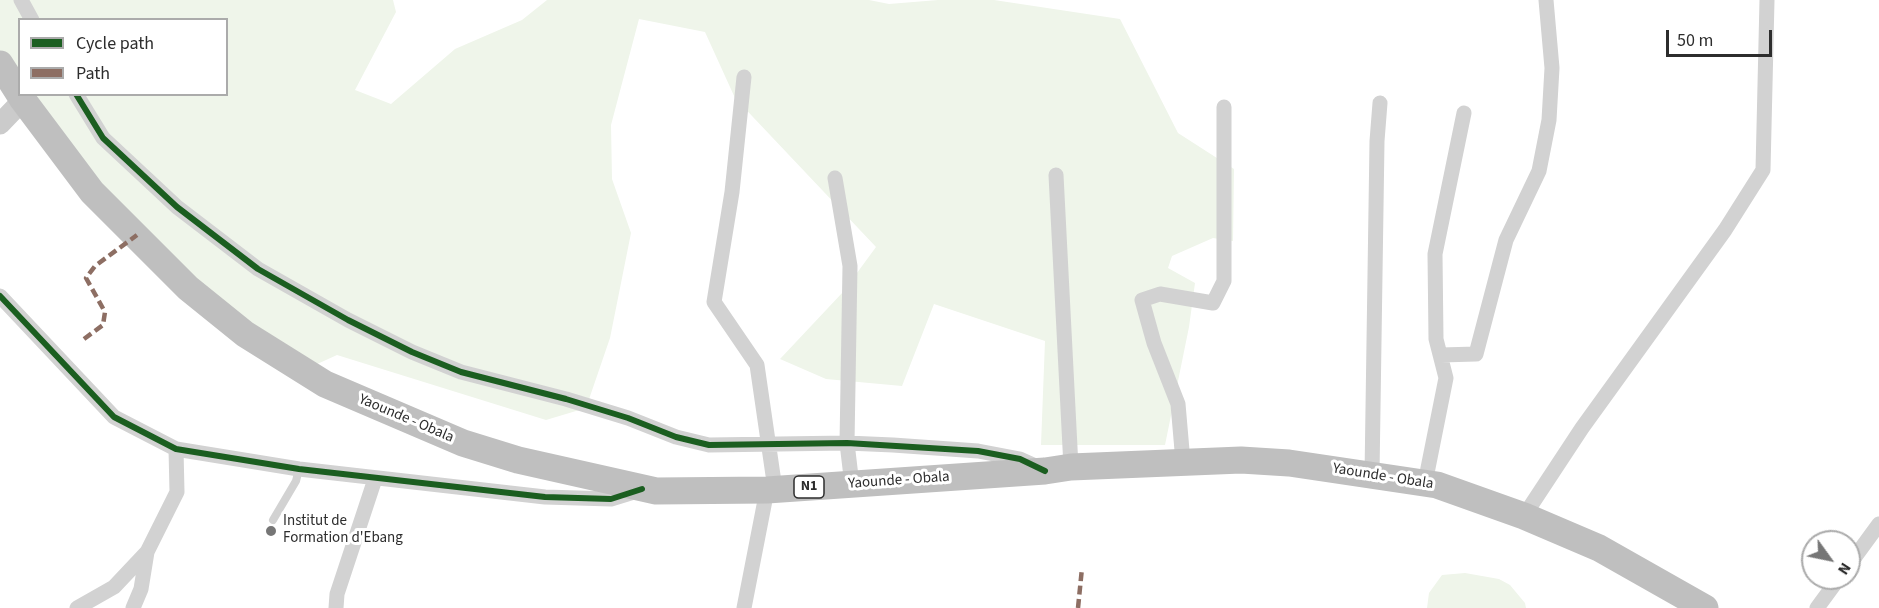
<!DOCTYPE html>
<style>
body{margin:0}
#map{position:relative;width:1879px;height:608px;overflow:hidden;background:#fff;font-family:"Source Sans 3",sans-serif}
canvas{display:block}
.legend{position:absolute;left:18px;top:18px;width:210px;height:78px;box-sizing:border-box;background:#fff;border:2px solid #ababab;margin:0;padding:8px 10px;list-style:none;font-size:18px;color:#2d2d2d}
.legend li{display:flex;align-items:center;gap:12px;height:30px}
.legend b{width:30px;border:2px solid #ababab}
.north{position:absolute;left:1801px;top:530px;width:60px;height:60px;box-sizing:border-box;background:#fff;border:2px solid #ababab;border-radius:50%;rotate:123deg;font-size:16px;font-weight:700;line-height:24px;text-align:center;color:#2d2d2d}
.north::after{content:'';display:block;margin:auto;width:21px;height:27px;background:#767676;clip-path:polygon(50% 0,100% 100%,50% 72%,0 100%)}
.scale{position:absolute;left:1666px;top:30px;width:106px;height:27px;box-sizing:border-box;border:3px solid #2d2d2d;border-top:0;padding-left:8px;font-size:18px;line-height:21px;white-space:nowrap;color:#2d2d2d;-webkit-text-stroke:4px #fff;paint-order:stroke}
</style>
<div id="map">
<canvas width="1879" height="608"></canvas>
<ul class="legend">
<li><b style="height:8px;background:#1b5e20"></b>Cycle path</li>
<li><b style="height:8px;background:#8d6e63"></b>Path</li>
</ul>
<div class="north">N</div>
<div class="scale">50 m</div>
</div>
<script>
const g = document.querySelector('canvas').getContext('2d');
g.lineJoin = 'round';
function fill(path, color) {
  g.fillStyle = color;
  g.fill(path, 'evenodd');
}
function toPath(rows) {
  const path = new Path2D();
  for (const r of rows) {
    path.moveTo(r[0], r[1]);
    for (let i = 2; i < r.length; i += 2) path.lineTo(r[i], r[i + 1]);
  }
  return path;
}
function strokePath(path, color, width, dash) {
  g.strokeStyle = color;
  g.lineWidth = width;
  g.lineCap = dash ? 'butt' : 'round';
  g.setLineDash(dash || []);
  g.stroke(path);
}
function label(font, color, halo, rows, align = 'center') {
  g.font = font + ' "Source Sans 3",sans-serif';
  g.lineWidth = 6;
  g.setLineDash([]);
  g.textBaseline = 'middle';
  g.strokeStyle = halo;
  g.fillStyle = color;
  for (const [text, x, y, turn = 0] of rows) {
    g.save();
    g.translate(x, y);
    g.rotate((+turn || 0) * Math.PI / 180);
    g.textAlign = isNaN(turn) ? turn : align;
    if (halo) g.strokeText(text, 0, 0);
    g.fillText(text, 0, 0);
    g.restore();
  }
}
fill(toPath([
 [0,0,393,0,396,12,355,90,391,104,455,49,522,20,547,0,869,0,889,4,938,0,994,0,1120,19,1178,133,1234,169,1233,241,1213,238,1172,256,1168,268,1195,283,1189,327,1165,445,1041,445,1045,341,934,304,902,386,826,379,780,359,843,292,876,247,735,98,705,32,639,19,611,125,612,179,631,233,610,338,586,408,546,420,337,355,293,375,121,221,20,101,0,63],
 [20,20,226,20,226,94,20,94],
 [1465,573,1499,579,1510,585,1525,603,1526,608,1427,608,1429,593,1442,575]
]), '#eff5ea');
strokePath(toPath([
 [273,520,296,481,299,469]
]), '#d2d2d2', 8);
strokePath(toPath([
 [21,0,32,20],
 [744,77,732,192,714,302,757,365,775,489],
 [76,94,103,138,177,207,258,269,348,320,412,352,461,372,566,399,628,418,676,437,709,445,847,443,893,445,978,451,1020,459,1040,468],
 [1056,175,1071,467],
 [835,178,850,266,847,443,852,485],
 [0,296,114,417,176,449,299,469,545,497,611,499,637,491],
 [1441,355,1476,354,1506,240,1539,171,1549,120,1552,68,1546,0],
 [1183,462,1178,404,1154,343,1142,300,1160,294,1213,303,1224,281,1224,107],
 [1372,475,1377,141,1380,103],
 [1425,483,1446,378,1436,339,1435,254,1464,113],
 [1524,516,1582,428,1725,230,1763,170,1767,0],
 [1849,565,1879,524],
 [77,608,114,587,147,552,177,492,176,449],
 [133,608,141,589,147,552],
 [336,608,337,594,375,479],
 [744,608,767,490],
 [1817,608,1839,578]
]), '#d2d2d2', 15);
strokePath(toPath([
 [0,124,23,100]
]), '#cbcbcb', 21);
strokePath(toPath([
 [0,64,23,100,92,192,188,288,245,334,325,384,463,443,518,460,656,491,767,490,1045,471,1071,467,1241,460,1289,463,1437,485,1524,516,1599,548,1705,608]
]), '#bfbfbf', 27);
strokePath(toPath([
 [84,339,103,325,105,312,86,278,95,266,137,235],
 [1078,608,1082,568]
]), '#8d6e63', 4.5, [9, 4.5]);
strokePath(toPath([
 [76,94,103,138,177,207,258,269,348,320,412,352,461,372,566,399,628,418,676,437,709,445,847,443,978,451,1020,459,1045,471],
 [0,296,114,417,176,449,299,469,545,497,611,499,642,489]
]), '#1b5e20', 6);
for (const [x, y, r, color] of [
 [271,531,6,"#767676"]
]) {
  const dot = new Path2D();
  dot.arc(x, y, r, 0, 2 * Math.PI);
  g.fillStyle = color;
  g.fill(dot);
  strokePath(dot, '#fff', 2);
}
for (const [x, y, w] of [
 [809,487,30]
]) {
  const box = new Path2D();
  box.roundRect(x - w / 2, y - 11, w, 22, 4.5);
  g.fillStyle = '#fff';
  g.fill(box);
  strokePath(box, '#2d2d2d', 1.5);
}
label('bold 14px', '#2d2d2d', null, [
 ["N1",809,487]
]);
label('15px', '#2d2d2d', '#fff', [
 ["Yaounde - Obala",406,419,23],
 ["Yaounde - Obala",1383,477,9],
 ["Yaounde - Obala",899,481,-4]
]);
label('15px', '#2d2d2d', '#fff', [
 ["Institut de",283,522],
 ["Formation d'Ebang",283,539]
], 'left');
</script>
